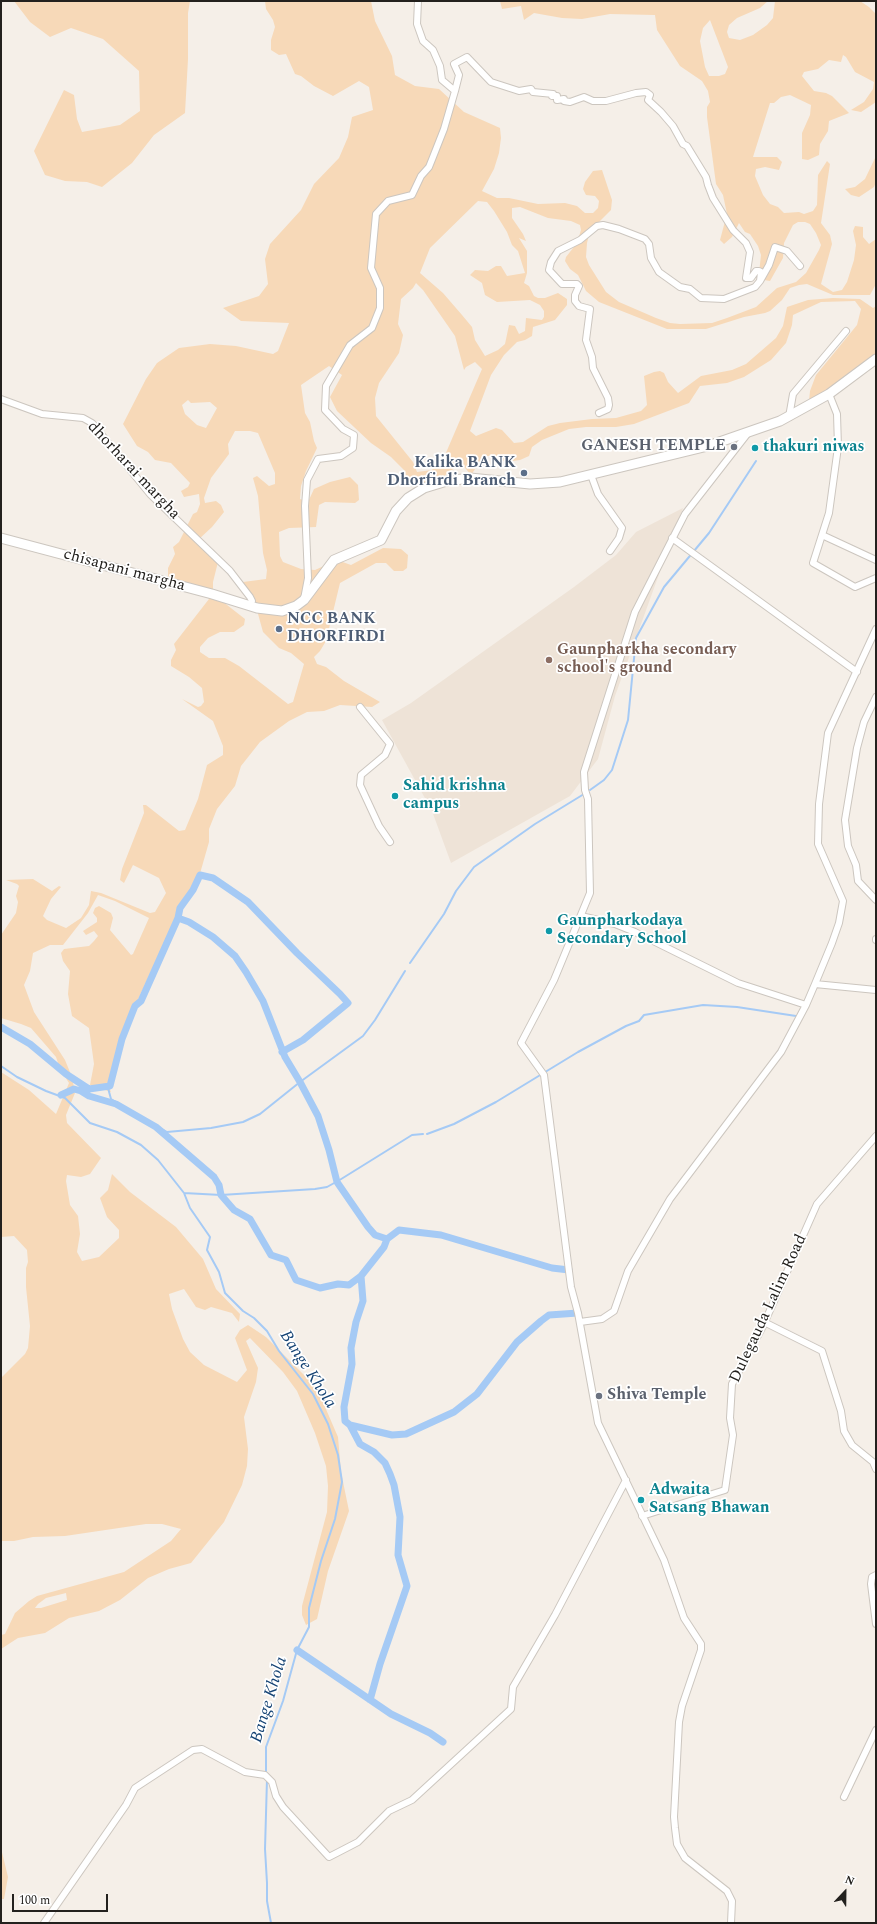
<!DOCTYPE html>
<style>
body{margin:0}
#map{position:relative;width:877px;height:1924px;overflow:hidden;background:#f5efe8;font-family:Spectral,serif}
canvas{display:block}
.frame{position:absolute;inset:0;border:2px solid #23211e;pointer-events:none}
.north{position:absolute;left:825px;top:1872px;width:40px;height:40px;-webkit-text-stroke:3px #fff;paint-order:stroke;rotate:22deg;font-size:11px;font-weight:700;line-height:16px;text-align:center;color:#23211e}
.north::after{content:'';display:block;margin:auto;width:14px;height:18px;background:#23211e;clip-path:polygon(50% 0,100% 100%,50% 72%,0 100%)}
.scale{position:absolute;left:12px;top:1894px;width:96px;height:18px;box-sizing:border-box;border:2px solid #23211e;border-top:0;padding-left:5px;font-size:12px;line-height:14px;white-space:nowrap;color:#23211e;-webkit-text-stroke:3px #fff;paint-order:stroke}
</style>
<div id="map">
<canvas width="877" height="1924"></canvas>
<div class="frame"></div>
<div class="north">N</div>
<div class="scale">100 m</div>
</div>
<script>
const g = document.querySelector('canvas').getContext('2d');
g.lineJoin = 'round';
function fill(path, color) {
  g.fillStyle = color;
  g.fill(path, 'evenodd');
}
function toPath(rows) {
  const path = new Path2D();
  for (const r of rows) {
    path.moveTo(r[0], r[1]);
    for (let i = 2; i < r.length; i += 2) path.lineTo(r[i], r[i + 1]);
  }
  return path;
}
function strokePath(path, color, width, dash) {
  g.strokeStyle = color;
  g.lineWidth = width;
  g.lineCap = dash ? 'butt' : 'round';
  g.setLineDash(dash || []);
  g.stroke(path);
}
function label(font, color, halo, rows, align = 'center') {
  g.font = font + ' Spectral,serif';
  g.lineWidth = 3.5;
  g.setLineDash([]);
  g.textBaseline = 'middle';
  g.strokeStyle = halo;
  g.fillStyle = color;
  for (const [text, x, y, turn = 0] of rows) {
    g.save();
    g.translate(x, y);
    g.rotate((+turn || 0) * Math.PI / 180);
    g.textAlign = isNaN(turn) ? turn : align;
    if (halo) g.strokeText(text, 0, 0);
    g.fillText(text, 0, 0);
    g.restore();
  }
}
fill(toPath([
 [683,508,615,696,598,759,570,796,451,863,432,811,382,720,411,703,574,587,616,555,636,532]
]), '#eee3d7');
fill(toPath([
 [14,1,190,1,188,13,188,59,185,113,154,135,132,163,102,187,87,182,65,181,45,175,34,151,64,90,74,95,77,119,82,132,120,125,140,111,139,71,103,39,71,28,50,37,30,22],
 [265,1,371,1,375,21,392,56,395,75,415,86,439,89,464,112,500,128,501,138,499,153,494,169,482,191,497,198,509,198,538,204,565,203,577,206,585,213,593,213,598,208,599,201,595,196,586,195,583,189,585,182,593,171,602,170,612,200,611,210,590,231,587,243,586,257,589,265,606,292,619,302,656,318,670,323,680,324,712,323,727,318,756,307,777,288,796,282,806,273,819,250,821,245,816,233,810,224,805,222,798,222,793,225,784,243,783,258,770,281,764,280,759,273,761,255,758,246,750,234,745,232,739,223,732,237,724,244,720,240,727,214,723,195,716,184,707,117,707,107,710,102,708,91,702,81,680,66,657,30,655,15,610,14,582,19,562,18,534,13,524,20,521,6,502,9,500,1,768,1,760,8,737,18,729,25,727,32,729,38,740,40,753,35,767,25,773,18,775,1,860,1,869,7,876,14,876,102,861,112,851,110,864,102,873,89,874,82,855,72,846,57,843,55,841,62,829,60,818,69,804,72,802,76,814,91,826,93,832,96,849,113,829,121,828,131,820,144,819,155,808,160,802,159,802,133,810,115,811,105,790,95,781,97,774,103,770,103,753,157,777,157,782,162,779,170,765,167,756,169,755,176,763,195,770,204,778,207,784,213,799,212,804,214,813,211,817,205,818,175,827,161,830,164,821,223,830,235,832,244,821,284,833,292,842,290,847,282,854,260,856,245,853,231,855,226,863,227,863,237,869,244,876,239,876,284,870,295,833,295,807,284,799,285,790,288,782,300,770,311,765,313,744,317,706,329,667,329,599,302,586,291,578,275,570,269,565,261,566,257,577,243,581,230,580,225,571,221,548,218,520,207,512,208,512,218,523,234,526,241,519,238,527,251,527,273,524,283,529,286,534,296,538,298,545,298,558,293,567,299,567,305,555,320,533,327,532,336,525,340,517,342,504,355,491,375,470,431,476,436,496,428,502,430,514,443,523,442,548,426,560,423,592,419,616,418,641,411,647,405,644,376,654,372,660,371,664,373,668,382,678,393,701,376,732,370,746,364,776,338,783,326,787,307,808,300,833,298,860,299,873,308,876,306,876,366,864,367,809,401,810,391,816,375,857,325,861,309,855,301,821,302,793,315,792,325,786,343,771,360,744,377,727,383,700,386,689,403,634,424,616,427,586,427,569,429,542,440,532,447,529,456,520,460,505,462,496,456,484,456,471,475,461,463,435,483,427,486,407,481,404,470,391,457,371,443,337,411,330,397,342,375,329,366,301,385,305,413,310,422,314,441,317,448,306,471,301,486,300,499,308,502,314,489,330,482,350,477,358,485,359,500,355,503,325,502,319,505,316,527,289,528,279,532,280,556,283,562,301,569,315,570,337,560,351,565,383,548,401,549,408,555,407,568,403,571,394,571,386,563,376,563,340,583,326,641,320,651,314,657,317,664,326,667,344,681,380,702,372,707,340,705,324,711,307,712,289,721,260,742,241,766,235,786,217,809,209,829,209,842,199,877,191,893,179,910,119,1041,108,1085,111,1092,90,1085,94,1064,89,1028,72,1016,68,994,70,971,63,961,61,953,64,949,89,946,94,941,98,936,94,931,86,935,83,931,97,922,97,918,93,913,95,908,99,906,111,913,113,918,110,930,131,955,133,954,149,918,115,901,98,895,88,913,63,945,50,945,33,953,30,971,24,985,34,1012,65,1060,72,1077,75,1093,66,1115,67,1123,101,1158,90,1174,81,1177,67,1175,66,1181,70,1205,78,1216,80,1234,77,1252,82,1261,99,1257,119,1238,119,1230,107,1217,100,1198,108,1190,112,1174,130,1192,176,1227,203,1259,216,1289,240,1314,239,1322,232,1313,211,1307,205,1310,196,1307,184,1289,169,1294,172,1309,183,1339,190,1352,204,1365,237,1382,247,1370,235,1338,240,1330,248,1325,266,1337,312,1383,319,1393,338,1437,341,1472,349,1511,328,1571,317,1619,306,1625,302,1615,302,1606,327,1512,328,1486,326,1466,315,1433,297,1391,283,1372,250,1338,246,1341,258,1368,256,1382,244,1417,248,1449,247,1466,242,1485,224,1522,191,1563,169,1569,148,1578,120,1600,99,1611,69,1618,45,1633,18,1638,1,1649,1,1635,5,1634,15,1613,29,1601,37,1596,124,1572,171,1541,181,1529,162,1524,146,1524,65,1536,33,1537,14,1541,1,1541,1,1378,25,1354,28,1348,30,1326,26,1287,26,1268,28,1262,27,1250,14,1236,1,1237,1,1072,29,1090,56,1114,69,1083,60,1069,56,1057,31,1028,21,1024,1,1018,1,935,16,913,18,902,16,896,19,886,17,884,6,880,33,879,52,891,59,886,61,887,51,899,43,916,47,920,66,928,81,918,89,905,91,891,101,893,150,913,155,912,166,893,159,878,133,865,124,883,120,880,122,869,144,813,143,805,146,805,179,831,185,830,198,799,207,765,223,755,223,746,213,721,182,699,198,707,201,706,204,702,202,688,189,677,171,666,171,660,176,650,174,644,209,599,202,591,174,580,168,576,168,568,175,554,173,547,179,542,193,514,197,512,200,504,199,494,184,497,181,491,188,487,190,483,171,463,155,460,148,452,137,446,123,424,146,379,157,363,179,348,210,344,236,346,273,354,278,351,289,323,241,321,223,308,259,296,268,284,265,259,270,244,301,210,314,184,339,158,348,137,352,117,373,110,369,87,359,81,333,96,314,86,301,76,295,74,286,54,279,55,271,50,271,40,275,27,273,20,266,9],
 [710,20,728,67,725,74,719,76,709,76,705,67,700,41,703,28],
 [478,201,487,202,494,211,507,232,512,245,518,251,525,273,507,276,501,266,496,266,488,271,475,270,470,275,482,283,485,295,497,302,530,300,540,305,544,311,544,317,542,320,526,318,525,331,519,334,515,326,509,325,505,344,498,350,485,356,475,340,472,327,462,315,443,293,420,273,430,248],
 [416,283,423,290,455,336,464,370,466,367,475,362,482,369,445,455,432,470,417,472,413,462,376,416,375,398,379,383,399,353,403,335,398,324,401,299,413,288],
 [188,400,191,403,210,402,217,408,206,428,197,425,185,414,182,405],
 [235,431,250,431,258,433,275,473,275,484,269,486,257,476,253,478,258,496,263,553,267,570,266,579,243,582,255,603,263,632,279,648,291,653,304,664,293,702,288,704,239,666,225,658,209,658,200,652,200,647,208,638,220,632,234,632,244,625,245,619,213,594,213,582,218,562,198,540,212,527,224,512,221,505,216,501,205,503,204,498,211,478,229,454,228,444],
 [66,1593,67,1600,41,1608,35,1608,38,1604,46,1598],
 [876,156,876,182,874,187,859,197,851,195,845,189,855,187,865,179],
 [1,1848,8,1877,4,1899,1,1899]
]), '#f7d9b8');
strokePath(toPath([
 [590,790,604,780,612,770,628,720,636,638,664,587,709,533,756,461],
 [410,963,444,914,456,891,474,867,535,824,584,794],
 [1,1066,17,1077,46,1091,65,1098,90,1123,117,1132,141,1145,158,1160,184,1193,190,1208,210,1237,207,1250,219,1272,225,1293,243,1311,254,1318,267,1331,279,1351,313,1394,328,1424,338,1455,342,1482,335,1519,321,1561,309,1608,309,1627,297,1650,283,1701,266,1747,266,1775],
 [108,1088,111,1099,167,1132,211,1128,243,1122,260,1114,300,1082,363,1036,375,1020,405,971],
 [427,1134,454,1124,496,1102,578,1052,626,1026,639,1021,644,1015,703,1005,737,1007,796,1016],
 [338,1181,412,1135,423,1134],
 [184,1193,221,1195,315,1189,327,1187,336,1182],
 [267,1779,265,1849,267,1883,267,1901,271,1923]
]), '#a5caf5', 2);
strokePath(toPath([
 [178,918,180,908,193,890,200,875,213,878,248,902,297,953,340,994,348,1003,303,1040,282,1052],
 [1,1027,30,1044,66,1074,89,1089,110,1086,122,1039,135,1006,141,1001,178,918,189,922,213,937,235,956,246,972,263,1001,285,1057,300,1082,318,1116,329,1150,337,1182,368,1227,375,1235,387,1239],
 [61,1095,74,1089,81,1091,89,1096,116,1104,156,1127,214,1177,219,1185,221,1195,234,1210,250,1219,271,1255,286,1260,296,1280,320,1288,338,1284,349,1285,361,1276],
 [350,1425,392,1435,406,1434,454,1412,477,1394,517,1342,541,1321,549,1315,578,1313],
 [297,1650,391,1714,430,1733,443,1742],
 [370,1700,380,1664,407,1586,398,1555,400,1517,394,1485,390,1474,385,1463,374,1452,360,1444,350,1425,345,1421,344,1407,352,1364,351,1348,356,1322,363,1301,361,1276,384,1247,387,1239,399,1230,441,1235,552,1268,569,1270]
]), '#a5caf5', 7);
const street = toPath([
 [455,91,459,75,454,64,467,57,491,82,519,91,531,89,533,92,553,94,552,96,557,96,557,100,564,99,564,101,570,102,584,97,593,101,606,101,636,93,646,92,650,95,648,100,661,112,673,126,683,144,687,146,706,177,708,185,713,198,733,230,746,243,750,252,746,278,751,278,756,271,759,271,761,272,760,281,769,265,775,247,787,251,800,266],
 [829,394,837,414,838,447,829,513,813,563,855,587,876,578],
 [1,399,42,414,83,418,92,423,150,494,230,571,250,597,252,601,250,606],
 [599,413,608,409,609,405,608,398,593,368,592,357,586,340,590,309,579,306,575,301,575,295,579,286,577,284,562,284,549,270,551,262,558,251,580,240,597,226,603,225,619,229,645,239,649,244,651,258,659,272,680,287,690,289,701,298,724,299,755,287,760,281],
 [789,417,793,394,846,331],
 [591,475,598,494,622,528,619,538,610,551],
 [822,535,876,560],
 [672,538,857,672],
 [304,599,308,578,305,506,307,480,318,459,341,456,353,448,354,435,343,429,325,410,326,386,350,345,372,328,380,308,380,288,371,268,376,214,388,201,412,195,421,176,429,167,433,157,444,129,455,91,442,80,440,66,433,50,423,41,417,24,418,1],
 [876,697,864,722,857,748,845,820,848,846,856,865,858,881,876,900],
 [360,707,390,744,385,755,361,775,360,785,379,826,390,842],
 [581,916,615,924,635,932,738,983,806,1005,815,984,876,990],
 [876,939,876,940],
 [815,984,832,943,839,923,843,901,818,844,819,804,828,733,876,629],
 [580,1322,602,1319,614,1311,628,1271,670,1199,781,1052,806,1005],
 [764,1322,822,1351,841,1411,844,1431,852,1445,873,1462,876,1469],
 [642,1516,725,1490,733,1435,730,1418,732,1384,763,1326,817,1204,876,1136],
 [876,1575,872,1577,871,1584,876,1624],
 [844,1797,876,1730],
 [44,1923,126,1805,135,1788,193,1750,202,1749,245,1772,265,1775,272,1782,276,1796,283,1807,329,1857,358,1842,389,1811,412,1800,511,1709,513,1687,555,1615,626,1480],
 [731,1923,732,1901,727,1891,685,1858,677,1844,675,1828,674,1817,679,1722,682,1706,701,1650,701,1644,684,1618,664,1560,598,1423,578,1313,571,1287,544,1075,521,1043,554,980,590,893,588,799,585,790,584,772,635,612,685,514,748,433]
]);
const secondary = toPath([
 [1,538,212,594,257,608,282,611,296,606,304,600,334,560,381,540,396,511,408,498,424,488,447,481,470,478,530,484,560,482,708,446,780,421,829,394,876,359]
]);
strokePath(street, '#ccc6bf', 8);
strokePath(secondary, '#ccc6bf', 11);
strokePath(street, '#fff', 6);
strokePath(secondary, '#fff', 9);
for (const [x, y, r, color] of [
 [734,447,4,"#6b7280"],
 [755,448,4,"#0f9aa8"],
 [524,473,4,"#5c6f8a"],
 [279,629,4,"#5c6f8a"],
 [549,660,4,"#8d6e63"],
 [395,796,4,"#0f9aa8"],
 [549,931,4,"#0f9aa8"],
 [599,1396,4,"#6b7280"],
 [641,1500,4,"#0f9aa8"]
]) {
  const dot = new Path2D();
  dot.arc(x, y, r, 0, 2 * Math.PI);
  g.fillStyle = color;
  g.fill(dot);
  strokePath(dot, '#fff', 1.5);
}
label('bold 16px', '#5b616d', '#fff', [
 ["GANESH TEMPLE",726,447],
 ["Shiva Temple",607,1396,"left"]
], 'right');
label('bold 16px', '#0d838f', '#fff', [
 ["thakuri niwas",763,448],
 ["Sahid krishna",403,787],
 ["campus",403,805],
 ["Gaunpharkodaya",557,922],
 ["Secondary School",557,940],
 ["Adwaita",649,1491],
 ["Satsang Bhawan",649,1509]
], 'left');
label('bold 16px', '#4e5e75', '#fff', [
 ["Kalika BANK",516,464],
 ["Dhorfirdi Branch",516,482],
 ["NCC BANK",287,620,"left"],
 ["DHORFIRDI",287,638,"left"]
], 'right');
label('16px', '#23211e', '#fff', [
 ["dhorharai margha",133,471,47],
 ["chisapani margha",124,571,15],
 ["Dulegauda Lalim Road",769,1309,-65]
]);
label('bold 16px', '#785e54', '#fff', [
 ["Gaunpharkha secondary",557,651],
 ["school's ground",557,669]
], 'left');
label('italic 17px', '#154374', '#fff', [
 ["Bange Khola",307,1370,57],
 ["Bange Khola",270,1700,-73]
]);
</script>
